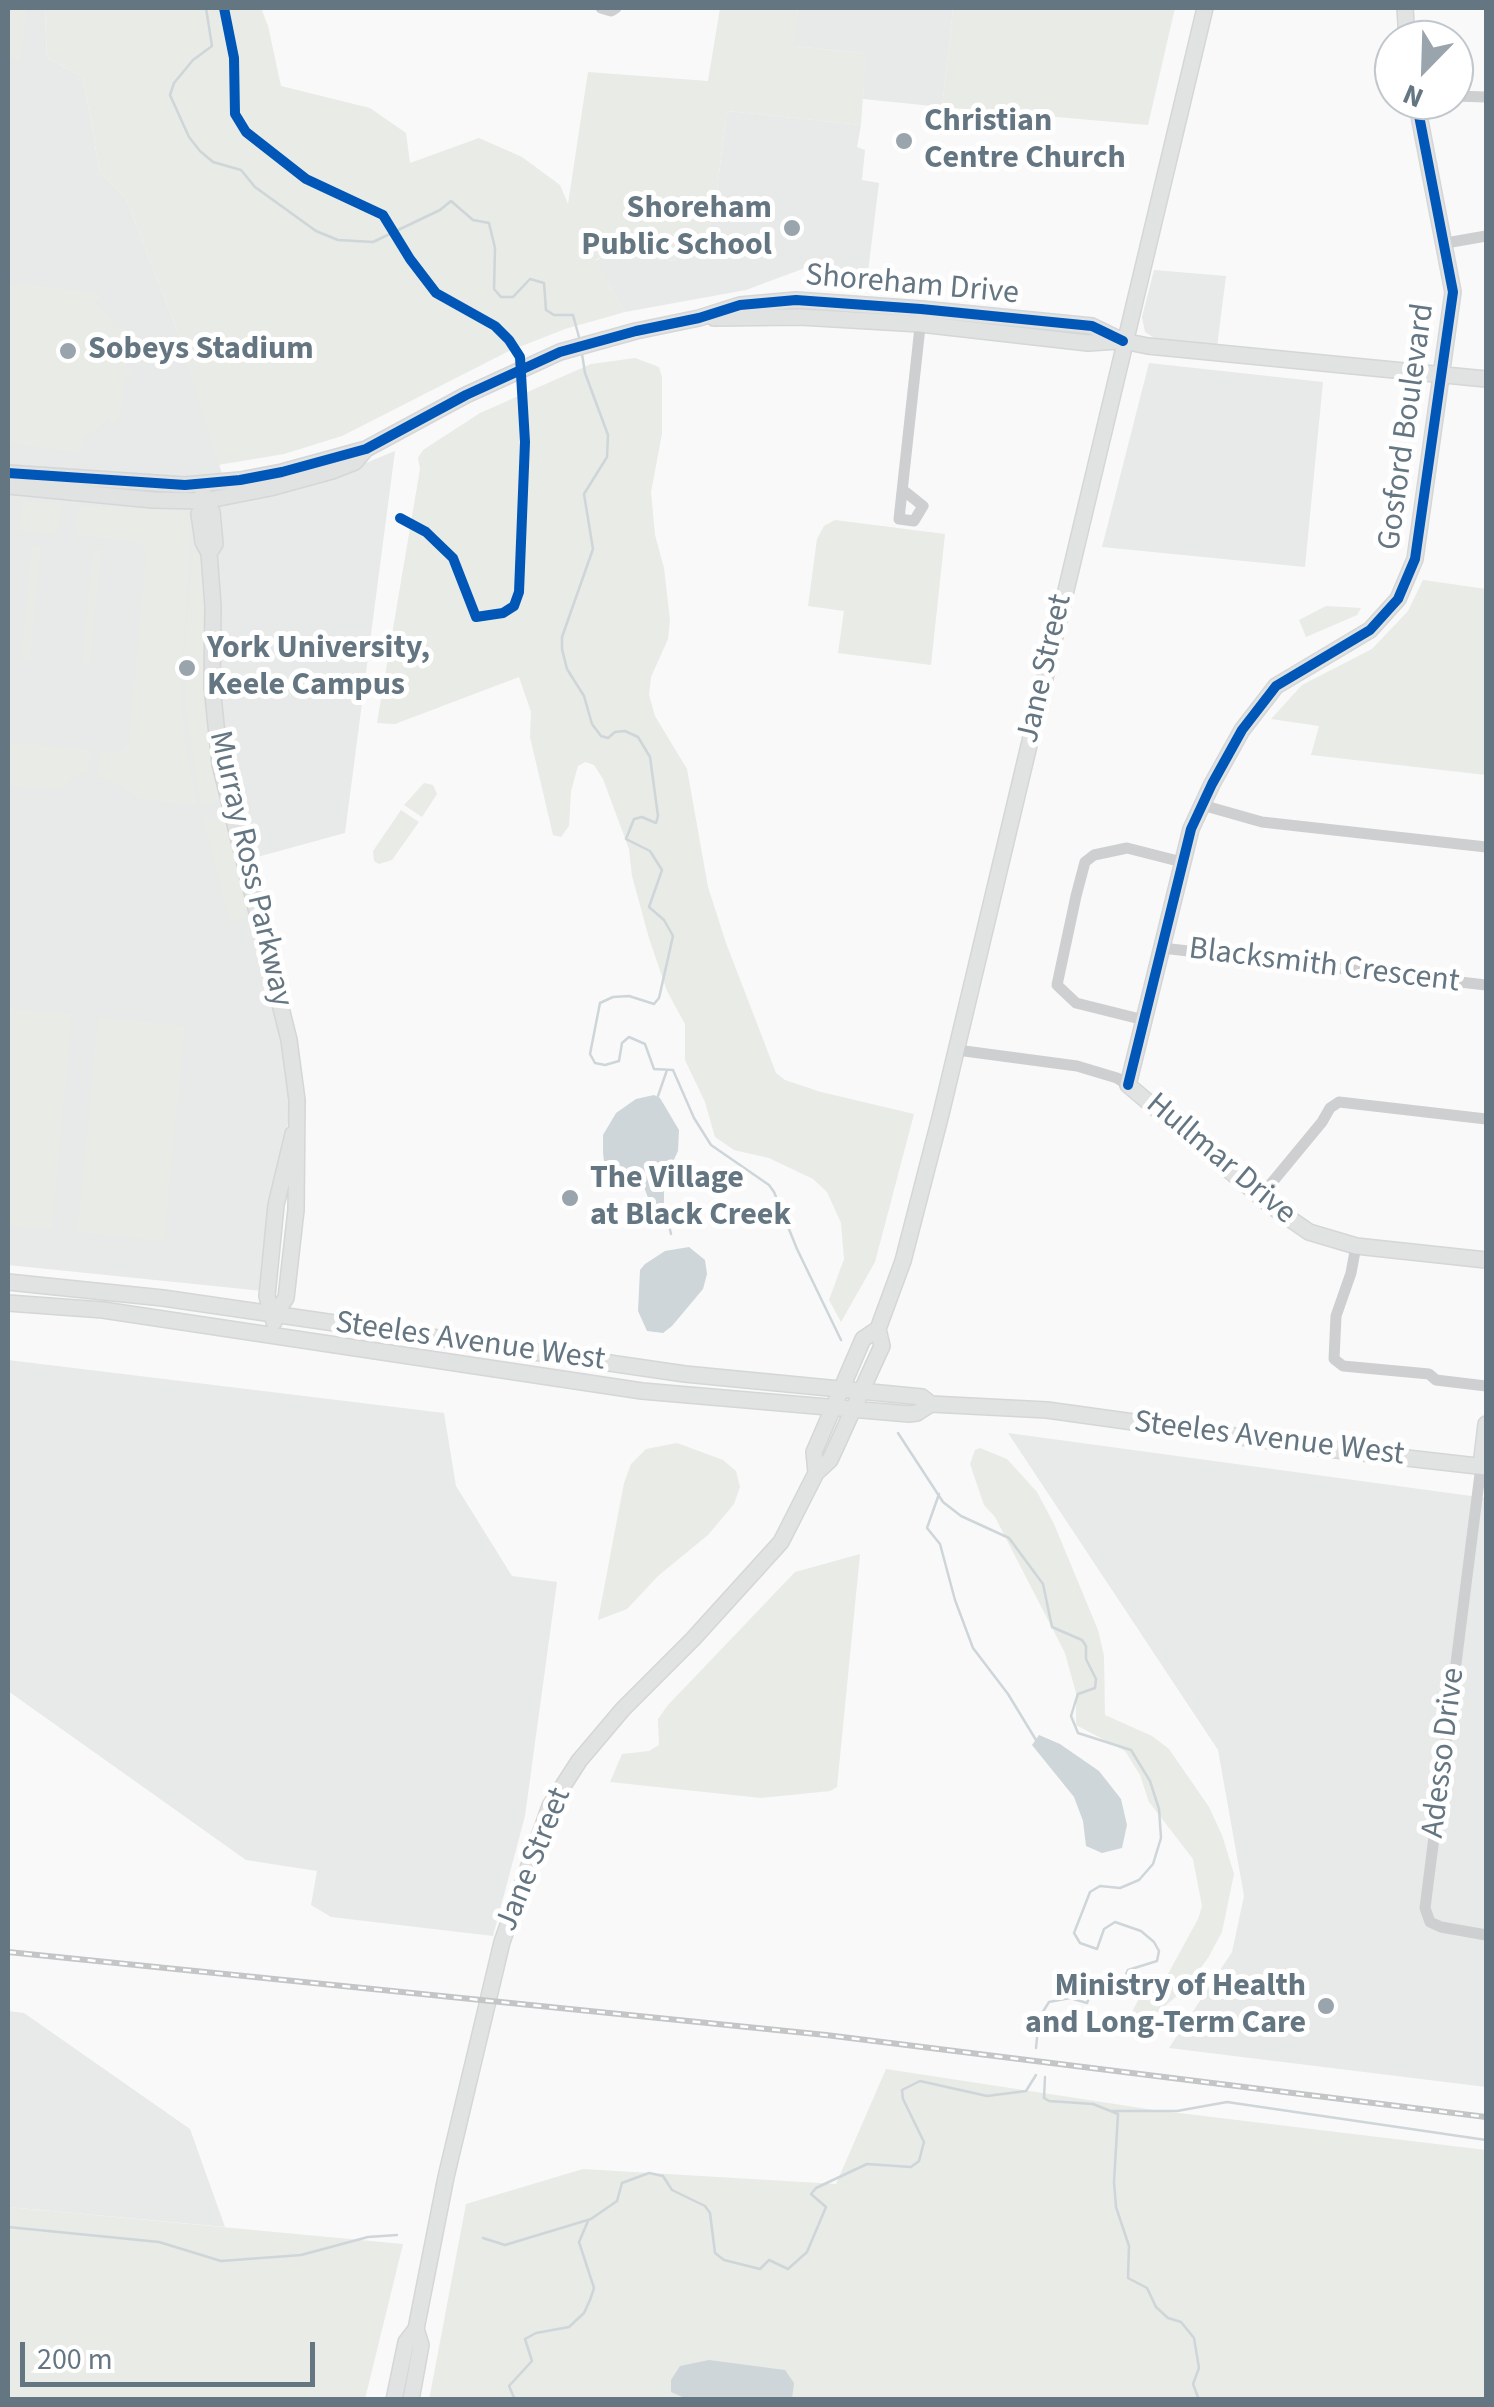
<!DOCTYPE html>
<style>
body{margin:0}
#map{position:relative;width:1494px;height:2407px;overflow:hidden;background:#f9f9f9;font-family:"Source Sans 3",sans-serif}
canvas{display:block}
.frame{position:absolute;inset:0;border:10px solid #657683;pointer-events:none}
.north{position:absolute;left:1374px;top:20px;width:100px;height:100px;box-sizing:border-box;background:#fff;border:2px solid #c1c8cd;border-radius:50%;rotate:203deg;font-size:28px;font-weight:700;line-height:40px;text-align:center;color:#657683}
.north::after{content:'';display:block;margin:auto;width:35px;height:45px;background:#99a4ac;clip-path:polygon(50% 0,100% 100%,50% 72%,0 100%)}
.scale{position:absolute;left:20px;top:2342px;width:295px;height:45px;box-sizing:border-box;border:5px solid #657683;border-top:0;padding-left:12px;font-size:30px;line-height:35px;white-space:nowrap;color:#657683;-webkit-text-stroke:8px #fff;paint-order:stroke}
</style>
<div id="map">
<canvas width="1494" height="2407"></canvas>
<div class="frame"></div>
<div class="north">N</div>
<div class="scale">200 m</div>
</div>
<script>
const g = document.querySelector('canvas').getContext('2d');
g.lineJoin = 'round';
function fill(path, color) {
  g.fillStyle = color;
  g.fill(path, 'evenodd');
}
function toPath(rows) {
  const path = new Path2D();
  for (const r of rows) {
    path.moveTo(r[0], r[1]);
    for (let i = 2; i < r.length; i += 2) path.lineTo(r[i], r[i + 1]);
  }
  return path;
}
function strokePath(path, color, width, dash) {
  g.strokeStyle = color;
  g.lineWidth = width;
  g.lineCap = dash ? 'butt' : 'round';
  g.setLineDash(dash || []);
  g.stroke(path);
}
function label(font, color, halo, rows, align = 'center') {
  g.font = font + ' "Source Sans 3",sans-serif';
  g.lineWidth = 10;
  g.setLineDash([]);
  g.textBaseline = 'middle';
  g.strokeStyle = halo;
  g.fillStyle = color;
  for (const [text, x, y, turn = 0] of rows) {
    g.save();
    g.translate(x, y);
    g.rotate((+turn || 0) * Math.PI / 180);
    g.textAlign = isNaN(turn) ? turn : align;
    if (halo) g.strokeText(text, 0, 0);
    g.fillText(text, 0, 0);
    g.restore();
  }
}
fill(toPath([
 [8,8,45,8,47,58,83,77,100,173,126,199,182,343,231,503,324,480,395,451,345,833,239,862,289,1070,290,1114,270,1198,263,1291,8,1265],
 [798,8,953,8,942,107,863,99,865,53,793,46],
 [727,111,861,125,857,147,865,150,862,180,879,183,868,272,805,268,746,290,625,312,596,261,606,254,676,261,678,250,704,253,715,205],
 [1154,270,1226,276,1217,347,1156,339,1145,332,1142,317],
 [1149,363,1323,382,1305,567,1102,547],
 [8,1360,444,1413,456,1486,512,1576,557,1582,525,1816,493,1936,331,1917,311,1905,317,1871,246,1860,8,1691],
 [1008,1433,1486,1498,1486,2087,1169,2048,1232,1952,1244,1896,1218,1750],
 [8,2011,24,2013,190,2129,225,2227,8,2207]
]), '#e8e9e9');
fill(toPath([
 [8,8,27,8,21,61,8,59],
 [45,8,261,8,268,26,281,86,370,108,406,133,410,163,479,138,522,157,560,185,568,204,588,72,708,81,720,8,798,8,794,46,866,53,861,125,727,111,715,205,704,254,678,251,677,261,606,254,596,260,625,312,565,329,509,351,342,436,284,454,218,465,182,343,126,199,100,173,83,77,47,58],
 [953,8,1175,8,1148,125,942,107],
 [11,283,97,292,101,297,96,302,118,330,124,326,129,334,126,369,132,370,132,376,125,376,120,418,114,424,109,419,81,441,85,447,78,452,8,444,8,286],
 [635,358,659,367,662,377,662,434,651,492,655,535,664,568,670,620,668,639,651,677,649,695,655,716,687,769,708,887,726,943,776,1073,785,1080,821,1092,914,1114,875,1262,841,1322,829,1300,844,1259,841,1223,827,1192,813,1179,769,1158,734,1150,715,1137,705,1102,685,1060,685,1024,667,991,649,938,632,876,629,849,603,779,594,765,585,762,578,766,571,791,569,826,561,837,553,835,530,737,531,712,519,677,395,724,377,723,420,469,418,458,423,450,480,413,591,364],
 [23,501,62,504,59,531,52,535,19,531],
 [79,505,184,511,189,515,190,547,181,692,185,741,197,805,138,799,121,785,96,777,100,753,120,753,128,745,146,553,141,544,136,542,79,536,75,529],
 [835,520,945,534,931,665,838,653,844,611,808,606,817,539,824,526],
 [32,545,41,546,30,659,21,659],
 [93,548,101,549,90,664,82,663],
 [193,552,199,552,207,603,220,794,217,803,208,806,200,805,185,704,184,651],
 [1423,580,1486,589,1486,775,1311,755,1319,726,1271,719,1302,685,1372,649,1408,611],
 [1326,606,1361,608,1357,615,1306,637,1299,620],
 [8,742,90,750,89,772,73,778,61,790,8,786],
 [424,783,433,785,437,794,422,817,404,805],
 [401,810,419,822,392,860,379,864,374,861,373,851],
 [203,818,223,820,228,825,250,908,244,910,247,918,230,922],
 [8,1008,72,1014,52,1230,8,1226],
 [98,1017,185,1026,164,1241,77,1232],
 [677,1443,723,1460,736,1471,740,1487,734,1504,708,1535,658,1576,627,1609,598,1620,624,1483,631,1464,646,1449],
 [980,1448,1007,1459,1037,1492,1054,1524,1098,1630,1104,1656,1105,1715,1152,1736,1169,1749,1209,1807,1222,1835,1234,1874,1222,1932,1208,1958,1184,1990,1142,2025,1118,2038,1141,1995,1168,1974,1198,1919,1202,1906,1193,1859,1149,1802,1140,1775,1125,1751,1076,1725,1076,1693,1065,1653,995,1517,984,1505,970,1464,975,1450],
 [860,1554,837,1787,830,1791,761,1798,610,1782,622,1754,649,1751,659,1745,658,1719,668,1705,795,1572],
 [886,2069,1154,2110,1486,2150,1486,2399,429,2400,466,2204,583,2169,836,2184],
 [8,2207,403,2244,365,2399,8,2399]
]), '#e8ebe6');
fill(toPath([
 [654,1095,660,1098,679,1130,678,1151,664,1181,664,1214,653,1211,644,1187,604,1162,603,1152,603,1135,616,1113,636,1099],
 [689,1247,705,1260,707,1274,703,1289,672,1326,663,1333,647,1331,638,1311,640,1270,645,1264,665,1251],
 [1039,1735,1060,1744,1099,1771,1121,1799,1127,1825,1122,1848,1102,1853,1086,1846,1083,1821,1074,1797,1032,1745],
 [709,2360,785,2370,794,2383,792,2399,687,2399,671,2392,671,2380,680,2366]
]), '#ced6d9');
strokePath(toPath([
 [176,8,179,8],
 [206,8,212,46,193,60,174,83,170,95,189,137,200,151,213,162,241,170,255,187,316,231,338,240,373,242,440,210,451,201,473,220,489,223,495,248,494,289,501,297,513,297,530,279,544,283,546,310,554,315,573,315,580,341],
 [582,354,585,373,608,435,607,457,584,494,593,549,562,637,562,649,567,669,584,696,592,724,601,736,608,738,615,732,625,731,638,737,650,757,658,816,656,823,642,817,634,819,626,839,650,851,662,870,649,907,664,920,673,936,659,998,654,1004,629,996,613,997,600,1003,590,1054,595,1063,605,1065,619,1061,622,1043,629,1037,645,1044,654,1069,673,1070,694,1118,711,1145,769,1185,774,1192,797,1249,841,1340],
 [658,1096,667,1070],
 [666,1212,671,1234],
 [898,1433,943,1502,961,1516,1009,1538,1043,1584,1052,1627,1082,1640,1086,1646,1086,1659,1096,1679,1095,1688,1078,1694,1075,1703,1071,1716,1078,1733,1131,1750,1150,1781,1159,1809,1161,1838,1153,1864,1139,1880,1120,1888,1100,1886,1090,1892,1074,1933,1080,1943,1097,1949,1104,1929,1115,1922,1141,1931,1154,1942,1159,1951,1157,1961,1128,1970,1119,1989,1111,1984,1094,1985,1087,2003,1070,1998,1049,2002,1039,2018,1036,2048],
 [939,1494,927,1528,940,1544,955,1600,973,1648,1008,1694,1036,1740],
 [1045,2077,1044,2098,1049,2101,1093,2104,1118,2114,1114,2182,1116,2207,1129,2246,1128,2278,1147,2288,1156,2307,1168,2318,1181,2322,1194,2338,1199,2368,1193,2384,1199,2400],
 [1112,2111,1177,2111,1227,2102,1486,2140],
 [8,2227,159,2242,221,2261,301,2255,368,2237,397,2235],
 [483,2238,505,2245,591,2219,617,2201,622,2183,649,2173,663,2176,672,2190,705,2206,710,2213,715,2253,724,2260,760,2269,769,2260,788,2269,807,2252,826,2207,811,2194,816,2188,867,2164,911,2167,919,2161,924,2142,903,2099,902,2090,920,2081,987,2096,1026,2091,1036,2075],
 [515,2400,509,2386,532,2361,525,2339,536,2333,569,2327,584,2313,590,2300,594,2288,579,2242,588,2221]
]), '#ced6d9', 2.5);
const secondary = toPath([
 [1405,8,1407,40],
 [1416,100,1453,292,1415,559,1398,599,1370,630,1276,686,1242,730,1212,784,1191,829,1128,1085,1270,1205,1309,1232,1356,1246,1486,1260],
 [714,318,800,317,920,324,1088,343,1119,341],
 [8,473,185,485,240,480,282,472,366,449,466,395,560,352,636,331,699,318,740,305,796,300,921,309,1092,326,1123,341,1148,346,1486,379],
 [202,484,204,501,199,514,203,542,209,553,213,606,212,686,220,764,289,1040,297,1100,296,1210,286,1298,274,1315],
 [8,486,153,500,204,501,270,488,332,471,355,462,366,449],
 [204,501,212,512,215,544,209,553],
 [8,1282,163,1298,685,1374,922,1397,931,1404,1047,1410,1328,1449,1486,1467],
 [8,1303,103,1310,642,1391,909,1414,917,1413,931,1404],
 [274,1322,267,1296,276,1205,293,1134],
 [1481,1466,1486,1424],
 [816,1473,814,1452,863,1339,878,1329],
 [394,2400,406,2342,416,2329],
 [411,2400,421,2345,416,2329,446,2177,502,1942,550,1806,579,1761,623,1709,693,1639,781,1542,816,1473,830,1460,882,1346,878,1329,903,1261,941,1114,1205,8]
]);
strokePath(secondary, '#d5d6d7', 18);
strokePath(toPath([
 [601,8,611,11,616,8],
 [1454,96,1486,97],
 [1446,243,1486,236],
 [903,490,923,506,914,521,899,519,921,318],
 [1202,805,1262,822,1486,847],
 [1162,948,1486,985],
 [1144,1020,1076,1003,1057,985,1076,896,1085,862,1094,855,1127,848,1182,862],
 [957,1050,1077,1066,1117,1078,1128,1085],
 [1260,1197,1322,1122,1330,1108,1339,1102,1486,1119],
 [1356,1246,1351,1273,1336,1316,1334,1359,1343,1366,1429,1374,1436,1380,1486,1386],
 [1481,1466,1425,1908,1430,1922,1441,1927,1486,1935]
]), '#cecfd0', 11);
strokePath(secondary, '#e1e2e2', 15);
const rail = toPath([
 [8,1952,826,2035,1486,2117]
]);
strokePath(rail, '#c3c5c6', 6);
strokePath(rail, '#fff', 2.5, [8]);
strokePath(toPath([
 [224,8,234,58,235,114,246,132,306,179,383,215,410,259,436,293,495,326,509,340,520,357,525,442,519,592,514,606,503,613,476,617,453,558,426,532,400,518],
 [8,473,185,485,240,480,282,472,366,449,466,395,560,352,636,331,699,318,740,305,796,300,921,309,1092,326,1123,341],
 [1128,1085,1191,829,1212,784,1242,730,1276,686,1370,630,1398,599,1415,559,1453,292,1416,100]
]), '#0057b8', 10);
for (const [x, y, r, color] of [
 [904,141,10,"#99a4ac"],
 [792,228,10,"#99a4ac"],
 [68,351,10,"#99a4ac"],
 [187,668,10,"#99a4ac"],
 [570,1198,10,"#99a4ac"],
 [1326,2006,10,"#99a4ac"]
]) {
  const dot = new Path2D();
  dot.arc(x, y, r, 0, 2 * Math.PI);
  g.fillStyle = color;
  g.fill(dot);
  strokePath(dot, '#fff', 4);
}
label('bold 32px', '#657683', '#fff', [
 ["Christian",924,123],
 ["Centre Church",924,160],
 ["Shoreham",772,210,"right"],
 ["Public School",772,247,"right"],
 ["Sobeys Stadium",88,351],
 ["York University,",207,650],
 ["Keele Campus",207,687],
 ["The Village",590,1180],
 ["at Black Creek",590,1217],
 ["Ministry of Health",1306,1988,"right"],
 ["and Long-Term Care",1306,2025,"right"]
], 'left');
label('32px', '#657683', '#fff', [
 ["Shoreham Drive",912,286,5],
 ["Gosford Boulevard",1408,427,-82],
 ["Jane Street",1046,669,-77],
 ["Murray Ross Parkway",249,869,77],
 ["Blacksmith Crescent",1324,967,7],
 ["Hullmar Drive",1220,1160,40],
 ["Steeles Avenue West",470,1343,8],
 ["Steeles Avenue West",1269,1440,7],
 ["Adesso Drive",1445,1753,-83],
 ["Jane Street",535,1860,-68]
]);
</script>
